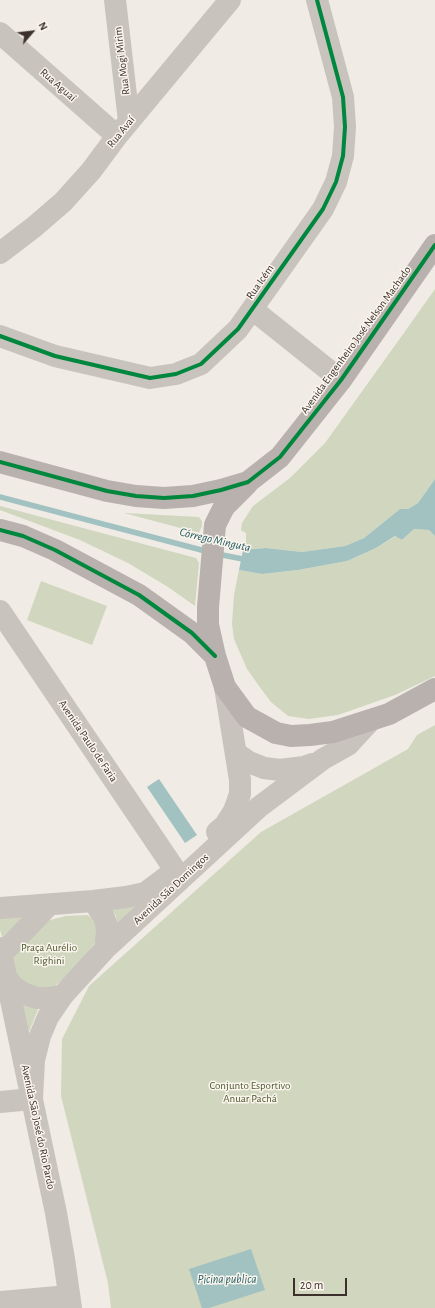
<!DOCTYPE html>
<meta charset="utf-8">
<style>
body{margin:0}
#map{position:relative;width:435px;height:1308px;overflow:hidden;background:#f0ebe5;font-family:"Alegreya Sans",sans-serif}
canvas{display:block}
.north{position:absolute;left:12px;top:12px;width:40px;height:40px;-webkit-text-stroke:3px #fbf5ee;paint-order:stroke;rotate:62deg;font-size:11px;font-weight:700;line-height:16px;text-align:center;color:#3b302b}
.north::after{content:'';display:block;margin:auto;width:14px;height:18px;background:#3b302b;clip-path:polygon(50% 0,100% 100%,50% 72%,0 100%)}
.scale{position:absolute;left:293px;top:1278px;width:54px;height:18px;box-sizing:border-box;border:2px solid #3b302b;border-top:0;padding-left:5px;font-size:12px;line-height:14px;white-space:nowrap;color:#3b302b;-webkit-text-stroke:3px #fbf5ee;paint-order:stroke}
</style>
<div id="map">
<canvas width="435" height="1308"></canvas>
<div class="north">N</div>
<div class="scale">20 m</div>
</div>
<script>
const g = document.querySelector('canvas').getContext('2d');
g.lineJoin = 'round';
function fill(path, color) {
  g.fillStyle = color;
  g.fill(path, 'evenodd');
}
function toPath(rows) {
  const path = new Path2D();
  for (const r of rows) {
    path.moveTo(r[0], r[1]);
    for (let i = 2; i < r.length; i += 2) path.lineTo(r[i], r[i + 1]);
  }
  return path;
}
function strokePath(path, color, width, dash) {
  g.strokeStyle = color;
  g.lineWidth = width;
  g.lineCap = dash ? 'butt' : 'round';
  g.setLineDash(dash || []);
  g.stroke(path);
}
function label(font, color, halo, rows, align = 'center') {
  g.font = font + ' "Alegreya Sans",sans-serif';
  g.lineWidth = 3;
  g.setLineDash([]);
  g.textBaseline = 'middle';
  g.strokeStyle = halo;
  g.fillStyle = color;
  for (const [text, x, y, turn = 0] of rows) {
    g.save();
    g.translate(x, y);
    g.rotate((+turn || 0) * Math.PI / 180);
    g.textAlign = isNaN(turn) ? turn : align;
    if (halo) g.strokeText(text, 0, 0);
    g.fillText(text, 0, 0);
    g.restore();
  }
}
fill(toPath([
 [435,289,435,479,418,503,408,509,400,509,364,538,345,546,302,552,266,548,243,550,246,545,246,533,241,530,242,523,253,506,290,478,325,443,401,337],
 [0,506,196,558,199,563,195,606,168,587,128,563,80,540,0,510],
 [124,513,199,517,202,521,202,526,199,533],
 [414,529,429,530,435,536,435,676,395,695,338,715,309,719,288,716,271,702,259,686,247,669,234,639,232,624,234,595,239,570,262,574,298,570,347,561,376,548,396,536,402,540],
 [41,581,107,606,92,645,27,620],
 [435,725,435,1308,111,1308,108,1283,61,1096,62,1039,89,986,261,832,408,749,417,735],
 [143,898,117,926,116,916,110,906],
 [0,913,31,913,3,941,0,930],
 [87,915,97,920,97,940,70,974,52,988,40,991,20,985,9,955,42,922,66,916],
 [20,1000,39,1007,26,1039]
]), '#d1d6bf');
fill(toPath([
 [435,479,435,536,429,530,414,529,402,540,395,536,376,548,347,561,298,570,262,574,239,570,243,550,266,548,302,552,345,546,364,538,400,509,408,509,418,503],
 [159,779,197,835,185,843,147,787],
 [251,1249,265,1290,209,1308,202,1308,189,1269]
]), '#a1c2c1');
strokePath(toPath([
 [0,497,209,552],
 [217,554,248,560]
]), '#a1c2c1', 5.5);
strokePath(toPath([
 [115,0,129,121],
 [0,33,117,136],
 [0,253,34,227,63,202,91,171,117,136,230,0],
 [252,309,341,380],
 [0,336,55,356,150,378,176,374,201,364,238,329,323,209,336,182,343,156,345,127,343,97,317,0],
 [0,611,175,870],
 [236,753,249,762,264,768,280,770,304,767,312,764],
 [217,832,225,825,234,811,240,794,240,780,225,687],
 [93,901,103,915,106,923,107,932,105,949],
 [0,908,93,901,126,897,145,893,169,875],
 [0,948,56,1213,64,1259,71,1308],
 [1,955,49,905],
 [6,977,14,987,25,994,37,998,50,998,63,995],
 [32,1099,34,1060,40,1036,48,1017,63,995,105,949,259,807,323,759,348,745,370,721],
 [0,1102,32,1099],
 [0,1302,69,1296]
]), '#c9c3be', 22);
strokePath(toPath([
 [0,462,107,491,136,496,164,498,193,496,221,490,248,482,280,457,341,380,435,245],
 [247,484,224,507,215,525,208,607,208,625,215,656,225,687,247,717,276,733,291,736,310,735,333,732,389,714,435,689],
 [0,530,23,536,55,550,139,595,192,633,215,656]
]), '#b8b1ad', 22);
strokePath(toPath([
 [0,336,55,356,150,378,176,374,201,364,238,329,323,209,336,182,343,156,345,127,343,97,317,0],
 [0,462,107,491,136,496,164,498,193,496,221,490,248,482,280,457,341,380,435,245],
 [0,530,23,536,55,550,139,595,192,633,215,656]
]), '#00873e', 4);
label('11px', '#3b302b', '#fbf5ee', [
 ["Rua Mogi Mirim",122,61,-97],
 ["Rua Aguaí",58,85,41],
 ["Rua Avaí",121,132,-51],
 ["Rua Icém",260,282,-55],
 ["Avenida Engenheiro José Nelson Machado",356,340,-54],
 ["Avenida Paulo de Faria",88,741,56],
 ["Avenida São Domingos",171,889,-43],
 ["Avenida São José do Rio Pardo",38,1127,78]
]);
label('11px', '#4a5a2e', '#fbf5ee', [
 ["Praça Aurélio",49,948],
 ["Righini",49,961],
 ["Conjunto Esportivo",250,1086],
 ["Anuar Pachá",250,1099]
]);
label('italic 12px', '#1f5a5e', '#fbf5ee', [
 ["Córrego Minguta",215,540,13],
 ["Picina publica",227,1279]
]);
</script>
